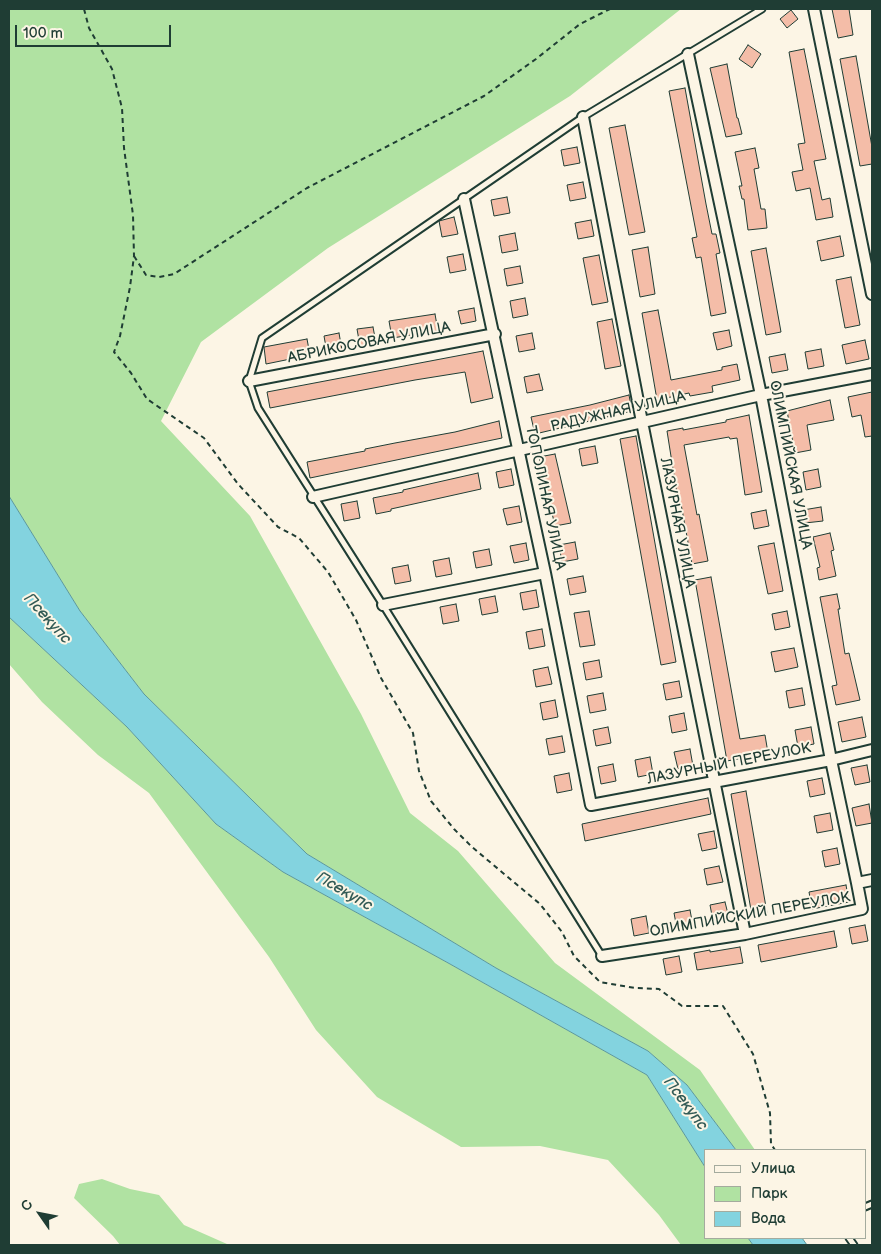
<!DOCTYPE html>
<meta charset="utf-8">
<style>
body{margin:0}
#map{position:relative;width:881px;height:1254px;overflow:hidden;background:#fcf5e5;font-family:"Balsamiq Sans",sans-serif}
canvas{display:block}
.frame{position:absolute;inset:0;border:10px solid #1f3d34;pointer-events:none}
.legend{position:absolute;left:704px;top:1149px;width:162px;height:90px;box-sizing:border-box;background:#fcf5e5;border:1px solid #a4ab9e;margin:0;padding:6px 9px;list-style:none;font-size:15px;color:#1f3d34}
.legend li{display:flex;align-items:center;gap:10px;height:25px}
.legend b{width:25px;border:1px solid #a4ab9e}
.north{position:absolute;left:15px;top:1189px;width:50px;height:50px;-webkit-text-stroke:4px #fcf5e5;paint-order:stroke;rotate:303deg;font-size:14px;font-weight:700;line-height:20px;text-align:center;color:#1f3d34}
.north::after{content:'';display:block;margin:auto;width:18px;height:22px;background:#1f3d34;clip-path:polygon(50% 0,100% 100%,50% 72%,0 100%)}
.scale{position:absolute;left:15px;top:25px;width:156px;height:22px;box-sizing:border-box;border:2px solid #1f3d34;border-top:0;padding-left:6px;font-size:15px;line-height:18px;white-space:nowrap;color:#1f3d34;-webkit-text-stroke:4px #fcf5e5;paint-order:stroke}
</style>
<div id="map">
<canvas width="881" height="1254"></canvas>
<div class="frame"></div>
<ul class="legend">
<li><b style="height:6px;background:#fcf5e5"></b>Улица</li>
<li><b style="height:14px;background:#b0e2a2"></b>Парк</li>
<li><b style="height:14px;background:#83d3df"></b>Вода</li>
</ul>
<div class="north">С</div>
<div class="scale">100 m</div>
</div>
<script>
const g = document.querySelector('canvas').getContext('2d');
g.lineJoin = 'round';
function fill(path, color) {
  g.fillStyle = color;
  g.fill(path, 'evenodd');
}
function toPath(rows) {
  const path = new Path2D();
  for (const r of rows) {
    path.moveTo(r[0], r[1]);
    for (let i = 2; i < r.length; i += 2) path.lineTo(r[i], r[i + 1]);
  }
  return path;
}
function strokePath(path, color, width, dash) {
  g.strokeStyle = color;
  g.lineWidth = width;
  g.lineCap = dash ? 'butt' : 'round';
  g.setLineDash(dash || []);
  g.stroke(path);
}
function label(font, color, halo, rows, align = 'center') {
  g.font = font + ' "Balsamiq Sans",sans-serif';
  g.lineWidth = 4;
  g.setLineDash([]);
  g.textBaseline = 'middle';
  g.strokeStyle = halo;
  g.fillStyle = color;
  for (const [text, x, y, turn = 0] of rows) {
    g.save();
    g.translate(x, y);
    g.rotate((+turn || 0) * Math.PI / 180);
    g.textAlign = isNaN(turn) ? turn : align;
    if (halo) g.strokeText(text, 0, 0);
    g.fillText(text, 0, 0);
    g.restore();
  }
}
fill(toPath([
 [9,9,681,9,570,96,328,248,201,342,161,421,250,516,361,714,410,813,458,851,555,963,700,1070,755,1150,736,1150,687,1085,648,1051,496,968,307,854,144,694,80,611,9,496],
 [9,617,127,727,216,824,283,872,450,964,647,1075,705,1167,705,1238,748,1238,753,1245,681,1245,659,1215,608,1160,540,1146,461,1147,377,1097,316,1030,269,957,149,793,98,755,42,702,9,664],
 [102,1179,130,1189,159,1195,184,1225,227,1244,227,1245,120,1245,113,1236,74,1198,79,1184]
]), '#b0e2a2');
const water = toPath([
 [9,496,80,611,144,694,307,854,496,968,648,1051,687,1085,736,1150,705,1150,705,1167,647,1075,450,964,283,872,216,824,127,727,9,617,9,496],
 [748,1238,802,1238,807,1245,753,1245,748,1238]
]);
fill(water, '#83d3df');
strokePath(water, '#5b979b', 1);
const building = toPath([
 [832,9,849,9,853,35,838,38,832,9],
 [791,10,798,19,787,28,780,19,791,10],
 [748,45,761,54,752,68,739,59,748,45],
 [804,49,826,159,814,161,822,200,830,198,833,217,816,220,810,188,796,191,792,172,803,170,798,144,805,143,789,52,804,49],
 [856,56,872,147,872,164,860,166,840,59,856,56],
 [727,64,737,118,738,118,742,134,726,137,710,68,727,64],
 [685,88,706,204,712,234,716,234,720,253,716,254,726,313,711,316,701,257,696,258,692,238,697,237,669,91,685,88],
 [625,125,645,232,629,235,609,128,625,125],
 [577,147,580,163,564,166,561,150,577,147],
 [755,148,759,168,754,169,761,209,765,209,767,228,748,230,744,199,742,199,739,186,742,186,735,152,755,148],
 [583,182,586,198,570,201,567,185,583,182],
 [507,197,510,213,494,216,491,200,507,197],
 [454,217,458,234,442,237,439,221,454,217],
 [591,220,594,236,578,239,575,223,591,220],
 [515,233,518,250,502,253,499,236,515,233],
 [840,236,844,256,821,261,817,241,840,236],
 [648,247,655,294,640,297,632,250,648,247],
 [766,248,781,332,766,335,751,251,766,248],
 [463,254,466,270,450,273,447,257,463,254],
 [599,255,608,302,592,305,583,258,599,255],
 [520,266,523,283,507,286,504,269,520,266],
 [851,277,860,325,845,328,836,280,851,277],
 [525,298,528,315,513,318,510,301,525,298],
 [474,308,476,321,461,324,458,311,474,308],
 [658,310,671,380,722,370,722,367,737,364,740,380,712,386,713,392,690,396,689,393,657,400,642,313,658,310],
 [435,314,438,331,392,338,389,321,435,314],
 [612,319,621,366,605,369,597,322,612,319],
 [373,327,376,343,360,346,357,329,373,327],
 [729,330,732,346,717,350,713,333,729,330],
 [339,333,342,350,327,353,324,336,339,333],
 [532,333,535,349,519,352,516,336,532,333],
 [307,339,310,355,266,364,264,347,307,339],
 [865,340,869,359,846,364,842,345,865,340],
 [821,349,824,366,808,369,805,352,821,349],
 [483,351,493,398,471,403,465,372,415,380,270,408,267,392,483,351],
 [785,354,788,370,772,373,769,357,785,354],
 [539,374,543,390,527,393,524,377,539,374],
 [872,392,872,436,865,437,861,415,852,417,848,397,872,392],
 [629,395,632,411,535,434,531,417,590,405,629,395],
 [830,400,834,420,807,425,811,450,795,453,787,411,830,400],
 [749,415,762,492,745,495,737,438,730,439,729,437,684,445,697,515,699,514,708,561,692,564,681,504,679,504,676,488,667,431,683,428,683,430,726,422,726,420,749,415],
 [499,421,502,438,310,478,307,462,365,451,365,449,395,443,455,432,499,421],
 [636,436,676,662,661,665,620,439,636,436],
 [595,446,598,463,582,466,579,449,595,446],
 [555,454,571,523,555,526,539,457,555,454],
 [511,469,514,485,499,488,496,472,511,469],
 [818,469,821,487,806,490,803,472,818,469],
 [478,473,481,489,391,509,391,511,376,514,373,498,403,492,403,490,478,473],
 [357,501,360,518,344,521,341,504,357,501],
 [519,506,522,522,507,525,503,509,519,506],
 [821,507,823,521,805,523,803,510,821,507],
 [766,510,769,526,754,529,751,513,766,510],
 [830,533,834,550,831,551,836,576,819,580,817,568,820,567,813,537,830,533],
 [575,542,578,559,562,562,559,545,575,542],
 [526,543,529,560,514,563,510,546,526,543],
 [774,543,783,591,768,594,758,546,774,543],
 [489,549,492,565,476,568,473,552,489,549],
 [449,558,452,574,436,577,433,561,449,558],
 [408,565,411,581,395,584,392,568,408,565],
 [583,576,586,592,570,595,567,579,583,576],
 [711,577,740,739,765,735,768,753,727,761,695,580,711,577],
 [536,590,539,607,523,610,520,593,536,590],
 [837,594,840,609,838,609,845,654,849,653,860,700,836,705,832,686,837,685,820,597,837,594],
 [495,596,498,612,482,615,479,599,495,596],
 [456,604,459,621,443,624,440,607,456,604],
 [589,611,595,645,580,647,574,613,589,611],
 [787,611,790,627,775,630,772,614,787,611],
 [542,629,545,646,529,649,526,632,542,629],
 [794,648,798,667,775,672,771,652,794,648],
 [599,660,602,677,586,680,583,663,599,660],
 [548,667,552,684,536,687,533,670,548,667],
 [679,681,682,697,666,700,663,684,679,681],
 [802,688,805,705,789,708,786,691,802,688],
 [603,693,606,710,590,713,587,696,603,693],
 [555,700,558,717,543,720,540,703,555,700],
 [684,713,687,730,672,733,669,716,684,713],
 [862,717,866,737,842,742,838,722,862,717],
 [608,727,611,743,596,746,593,730,608,727],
 [811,727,814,744,798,747,795,730,811,727],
 [562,736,565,752,549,755,546,739,562,736],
 [690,749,693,766,678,769,674,752,690,749],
 [650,757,653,774,638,777,635,760,650,757],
 [613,764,616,781,601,784,598,767,613,764],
 [867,765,870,782,855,785,851,768,867,765],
 [569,773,572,790,557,793,554,776,569,773],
 [822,778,825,794,810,797,807,781,822,778],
 [746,791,767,913,752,916,731,794,746,791],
 [708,798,711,814,585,841,582,824,708,798],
 [869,804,872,823,856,826,852,808,869,804],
 [830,813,833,830,817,833,814,816,830,813],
 [714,831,717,848,702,851,698,834,714,831],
 [837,848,840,864,825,867,822,851,837,848],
 [719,866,723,882,707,885,704,869,719,866],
 [846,885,849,902,812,909,809,892,846,885],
 [725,902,729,918,713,921,710,905,725,902],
 [690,910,693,926,677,929,674,913,690,910],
 [646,916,649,933,634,936,631,919,646,916],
 [865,925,868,941,852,944,849,928,865,925],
 [834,931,837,947,761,962,758,945,834,931],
 [740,947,743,963,697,970,694,953,710,950,710,952,740,947],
 [679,956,682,972,666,975,663,959,679,956]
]);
fill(building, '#f4bda8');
strokePath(building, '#1f3d34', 1);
const lane = toPath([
 [602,956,383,605,258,408,249,381,262,338,583,117,762,9],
 [865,1207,872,1204],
 [849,1238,854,1245]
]);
const street = toPath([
 [814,9,872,294],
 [688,54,761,395,831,760,857,883],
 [583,117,642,422,745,934],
 [464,199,545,573,591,805,831,760,872,750],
 [249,381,495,334],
 [313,497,761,395,872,374],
 [383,605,545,573],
 [602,956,745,934,862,909,857,883,872,880]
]);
strokePath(lane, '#1f3d34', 9);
strokePath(street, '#1f3d34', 14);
strokePath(toPath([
 [84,9,89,28,112,69,122,108,124,148,133,215,134,256,130,287,120,336,114,352,131,373,147,399,204,438,238,484,278,527,299,538,328,572,356,620,381,678,413,733,419,771,431,801,454,829,472,847,540,904,562,932,574,956,600,982,635,988,659,989,682,1006,723,1006,753,1054,770,1113,771,1144,775,1150],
 [134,256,146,275,159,277,174,274,307,188,484,96,536,59,580,24,610,9]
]), '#1f3d34', 2, [5, 4]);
strokePath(lane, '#fcf5e5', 5);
strokePath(street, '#fcf5e5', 10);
label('15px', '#1f3d34', '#fcf5e5', [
 ["АБРИКОСОВАЯ УЛИЦА",369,343,-11],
 ["РАДУЖНАЯ УЛИЦА",618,412,-13],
 ["ОЛИМПИЙСКАЯ УЛИЦА",790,465,79],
 ["ТОПОЛИНАЯ УЛИЦА",545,498,78],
 ["ЛАЗУРНАЯ УЛИЦА",677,523,79],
 ["ЛАЗУРНЫЙ ПЕРЕУЛОК",729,764,-11],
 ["ОЛИМПИЙСКИЙ ПЕРЕУЛОК",750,915,-10]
]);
label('italic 16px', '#335b56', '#fcf5e5', [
 ["Псекупс",47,619,48],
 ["Псекупс",344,892,30],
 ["Псекупс",685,1104,53]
]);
</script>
